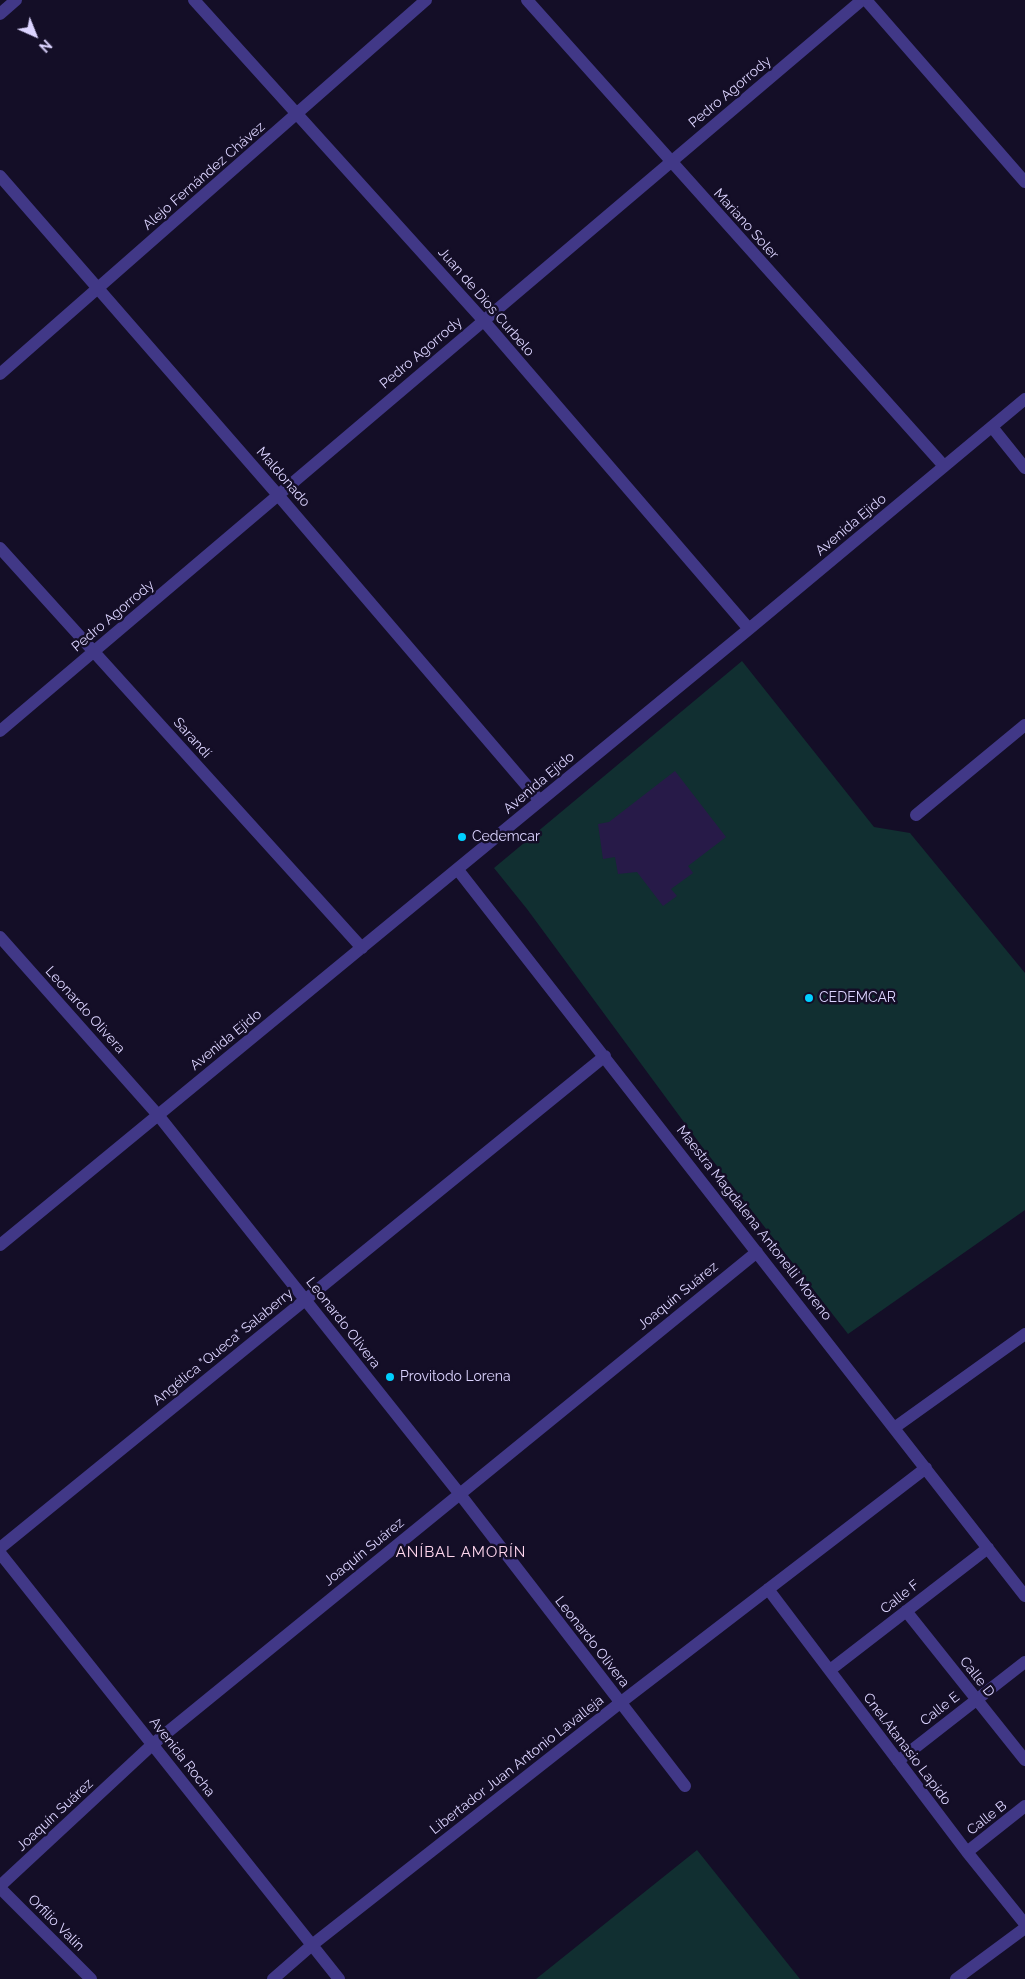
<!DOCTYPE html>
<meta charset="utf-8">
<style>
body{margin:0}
#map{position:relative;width:1025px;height:1979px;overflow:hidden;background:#140e27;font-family:Raleway,sans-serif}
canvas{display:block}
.north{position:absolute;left:10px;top:10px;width:50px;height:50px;-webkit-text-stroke:4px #140e27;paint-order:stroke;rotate:136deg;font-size:14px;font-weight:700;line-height:20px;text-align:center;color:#dcd4ff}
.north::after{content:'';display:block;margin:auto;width:18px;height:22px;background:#dcd4ff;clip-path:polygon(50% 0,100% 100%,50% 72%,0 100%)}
</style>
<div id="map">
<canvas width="1025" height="1979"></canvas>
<div class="north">N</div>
</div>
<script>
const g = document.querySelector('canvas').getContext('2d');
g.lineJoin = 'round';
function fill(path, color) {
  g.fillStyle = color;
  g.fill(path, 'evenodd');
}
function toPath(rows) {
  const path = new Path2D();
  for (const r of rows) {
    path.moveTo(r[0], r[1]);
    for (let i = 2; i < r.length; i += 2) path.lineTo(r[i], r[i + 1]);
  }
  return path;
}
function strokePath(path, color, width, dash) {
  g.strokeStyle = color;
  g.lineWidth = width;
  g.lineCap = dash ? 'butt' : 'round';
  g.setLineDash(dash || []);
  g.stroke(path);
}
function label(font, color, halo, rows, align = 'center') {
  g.font = font + ' Raleway,sans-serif';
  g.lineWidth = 5;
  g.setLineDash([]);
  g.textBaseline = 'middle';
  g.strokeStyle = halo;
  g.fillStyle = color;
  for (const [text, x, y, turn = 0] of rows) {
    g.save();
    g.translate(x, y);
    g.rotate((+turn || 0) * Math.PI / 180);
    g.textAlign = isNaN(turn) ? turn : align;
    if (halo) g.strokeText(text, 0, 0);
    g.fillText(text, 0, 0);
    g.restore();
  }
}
fill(toPath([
 [742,661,874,827,910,833,1025,973,1025,1210,848,1334,703,1148,527,909,494,868],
 [697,1850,800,1979,536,1979]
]), '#112f31');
fill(toPath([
 [675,771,726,837,688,866,693,873,671,889,677,896,663,906,637,872,618,874,615,857,603,859,598,824,609,822]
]), '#271a48');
strokePath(toPath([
 [194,0,483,320,749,629],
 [527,0,944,466],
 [866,0,1025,182],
 [0,14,16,0],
 [0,176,278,495,540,801],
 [0,374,426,0],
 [992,427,1025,468],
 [0,548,362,948],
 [0,731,862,0],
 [916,815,1025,725],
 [458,870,1025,1596],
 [0,937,158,1115,459,1493,685,1786],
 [0,1245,749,629,1025,399],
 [894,1428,1025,1334],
 [0,1548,605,1056],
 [0,1553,339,1979],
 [768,1589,967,1852,1025,1924],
 [906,1611,1025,1760],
 [830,1670,988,1548],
 [898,1761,1025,1662],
 [967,1852,1025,1806],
 [0,1886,153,1744,757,1252],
 [0,1888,91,1979],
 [273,1979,312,1945,620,1703,926,1468],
 [956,1979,1025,1928]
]), '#413887', 12);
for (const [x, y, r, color] of [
 [462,837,5,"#00d0ff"],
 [809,998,5,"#00d0ff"],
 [390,1377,5,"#00d0ff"]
]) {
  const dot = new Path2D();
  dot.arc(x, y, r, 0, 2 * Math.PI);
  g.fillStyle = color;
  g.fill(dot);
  strokePath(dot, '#140e27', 2);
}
label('14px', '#dcd4ff', '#140e27', [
 ["Pedro Agorrody",730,92,-40],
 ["Alejo Fernández Chávez",204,176,-41],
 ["Mariano Soler",746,224,48],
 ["Juan de Dios Curbelo",486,302,49],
 ["Pedro Agorrody",421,353,-40],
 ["Maldonado",283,477,49],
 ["Avenida Ejido",851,525,-40],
 ["Pedro Agorrody",113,616,-40],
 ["Sarandí",192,738,48],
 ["Avenida Ejido",539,783,-40],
 ["Leonardo Olivera",85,1010,48],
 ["Avenida Ejido",226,1040,-39],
 ["Maestra Magdalena Antonelli Moreno",754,1223,52],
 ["Joaquín Suárez",678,1296,-39],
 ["Leonardo Olivera",343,1323,52],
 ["Angélica \"Queca\" Salaberry",223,1347,-39],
 ["Joaquín Suárez",364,1552,-39],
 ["Calle F",900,1597,-38],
 ["Leonardo Olivera",592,1642,52],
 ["Calle D",977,1677,52],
 ["Calle E",940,1709,-38],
 ["Cnel.Atanasio Lapido",907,1749,53],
 ["Avenida Rocha",182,1757,52],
 ["Libertador Juan Antonio Lavalleja",517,1765,-38],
 ["Joaquín Suárez",55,1815,-43],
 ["Calle B",987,1818,-38],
 ["Orfilio Valín",56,1923,45]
]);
label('14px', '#dcd4ff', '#140e27', [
 ["Cedemcar",472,837],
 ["CEDEMCAR",819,998],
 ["Provitodo Lorena",400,1377]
], 'left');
g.letterSpacing = '1px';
label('15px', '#ffd6ed', '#140e27', [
 ["ANÍBAL AMORÍN",461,1552]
]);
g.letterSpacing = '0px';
</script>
